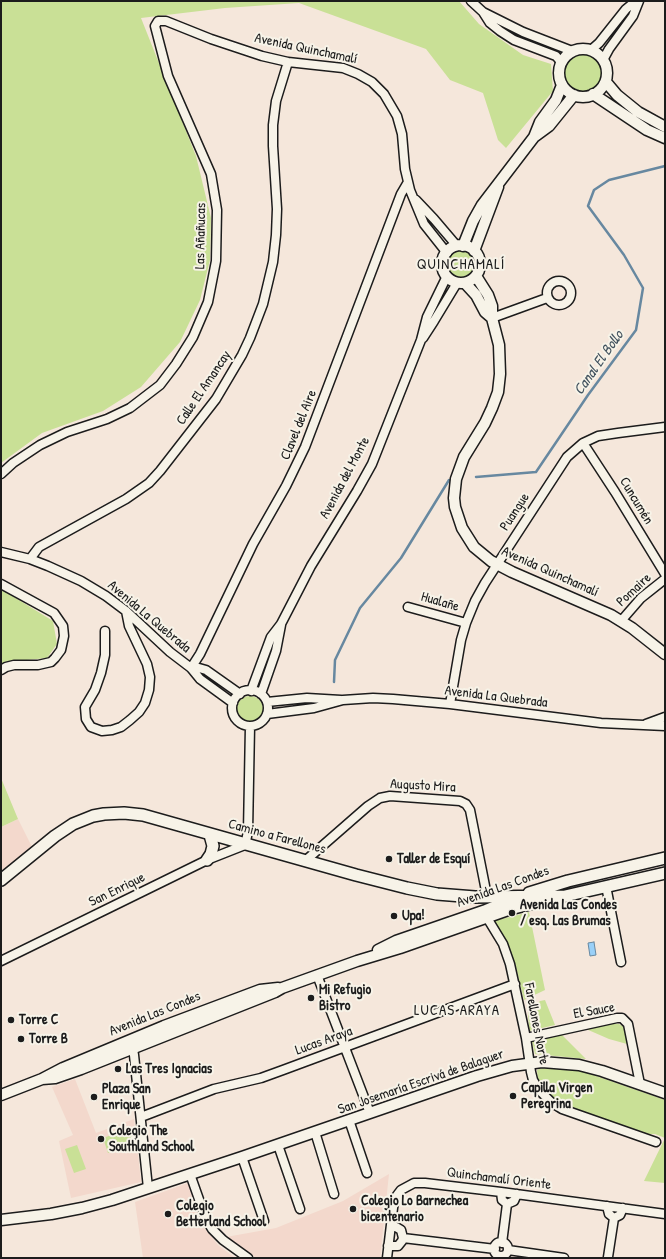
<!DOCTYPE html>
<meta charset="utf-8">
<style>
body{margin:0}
#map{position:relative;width:666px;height:1259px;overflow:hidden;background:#f5e7db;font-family:"Patrick Hand",sans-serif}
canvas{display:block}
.frame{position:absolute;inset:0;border:2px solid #1c1c1c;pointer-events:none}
</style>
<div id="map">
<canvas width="666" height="1259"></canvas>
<div class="frame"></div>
</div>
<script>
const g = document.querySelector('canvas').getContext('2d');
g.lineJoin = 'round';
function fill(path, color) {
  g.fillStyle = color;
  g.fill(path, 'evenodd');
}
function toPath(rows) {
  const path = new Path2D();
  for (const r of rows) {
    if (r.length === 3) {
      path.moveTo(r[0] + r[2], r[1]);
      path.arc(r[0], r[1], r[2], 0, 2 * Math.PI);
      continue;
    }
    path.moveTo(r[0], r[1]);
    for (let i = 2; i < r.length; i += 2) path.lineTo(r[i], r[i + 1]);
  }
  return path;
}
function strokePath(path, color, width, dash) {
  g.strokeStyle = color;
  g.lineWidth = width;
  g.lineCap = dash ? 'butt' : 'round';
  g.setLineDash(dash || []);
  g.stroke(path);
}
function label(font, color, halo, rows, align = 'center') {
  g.font = font + ' "Patrick Hand",sans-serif';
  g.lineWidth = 4;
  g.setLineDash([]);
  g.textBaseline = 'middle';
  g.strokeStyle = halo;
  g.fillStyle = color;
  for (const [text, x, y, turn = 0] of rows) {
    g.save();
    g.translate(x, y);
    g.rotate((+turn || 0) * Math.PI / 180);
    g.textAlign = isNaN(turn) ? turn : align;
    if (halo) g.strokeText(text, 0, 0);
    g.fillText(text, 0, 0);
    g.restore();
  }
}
fill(toPath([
 [18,819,33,849,1,874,1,827],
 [75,1079,96,1133,134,1119,141,1182,71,1198,59,1141,73,1135,52,1087],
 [389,1174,380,1258,256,1258,226,1237,276,1228,343,1201],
 [188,1183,203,1226,218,1245,235,1258,143,1258,135,1202]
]), '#f3d8cc');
fill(toPath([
 [1,1,459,1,479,24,523,55,551,64,553,91,506,148,498,140,483,93,450,80,426,49,299,3,225,8,141,18,196,156,211,218,210,260,200,300,180,342,141,387,103,411,42,433,1,463],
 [583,73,19],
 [461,264,13],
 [1,589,53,621,57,644,47,658,6,662,1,667],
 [250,709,13],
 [1,778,18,819,1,827],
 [529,912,545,990,524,1000,515,963,494,921],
 [545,1000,555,1025,529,1031,528,1011,540,1001],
 [611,1024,619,1024,624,1027,627,1044,609,1039,586,1029],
 [560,1033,586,1059,535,1054,532,1041],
 [544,1067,579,1070,665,1100,665,1183,644,1181,665,1138,655,1134,646,1134,565,1105,548,1093,538,1081,537,1070],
 [129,1129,134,1144,108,1153,103,1138],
 [77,1145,86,1169,74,1173,65,1149]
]), '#c9e096');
const water = toPath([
 [594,942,596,955,590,956,588,943,594,942]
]);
fill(water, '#99d0f8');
strokePath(water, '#6788a0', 1);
strokePath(toPath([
 [476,477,536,472,588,395,636,330,643,288,624,255,588,206,594,190,609,180,665,166],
 [334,682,335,660,360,608,401,558,449,480]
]), '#6788a0', 2.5);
const minor = toPath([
 [471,1,483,12,490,23,500,31,514,40,556,56,561,62],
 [483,12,523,32,572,51],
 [591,50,599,43,626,9,636,1],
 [603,60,609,49,633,16,639,1],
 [416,200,434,219,457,246],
 [559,293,12],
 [492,318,547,298],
 [423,338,434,321,457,283],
 [583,443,615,492,665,574],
 [1,474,13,463,40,445,67,432,107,419,130,408,160,385,176,364,193,337,208,302,216,261,217,210,211,174,168,76,155,26,158,21,166,21,211,39,262,56,288,62,343,68,358,74,372,82,384,94,397,116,402,134,405,169,410,190,424,224,447,253],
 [1,552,30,559,48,566,81,581,106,596,126,611,170,652,191,668,200,679,233,703],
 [30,559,39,547,126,499,149,483,160,471,216,399,242,355,250,338,263,304,273,262,276,235,277,209,273,146,273,125,276,101,288,62],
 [1,584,54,613,63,626,64,636,61,650,55,658,51,662,38,665,14,665,6,667,1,670],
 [408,607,466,623],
 [621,621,641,598,665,579],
 [105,631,105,655,101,673,95,690,85,707,86,719,91,727,102,731,112,730,121,727,130,720,139,712,145,703,149,690,150,677,147,664,129,626,126,611],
 [191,668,200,654,253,544,286,486,305,447,401,194,408,182],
 [191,668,199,668,206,670,240,694],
 [250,708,18],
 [251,691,271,637,281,624,311,566,357,491,372,464,421,340,427,317,447,276],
 [261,694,276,651,281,625],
 [267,702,307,698,341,700],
 [450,704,461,640,466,623,475,601,485,583,567,457,583,443,598,436,618,433,665,427],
 [267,714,314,708,343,700,373,698,393,699,450,704,601,723,665,726],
 [646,724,665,717],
 [305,861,368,806,380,798,390,796,460,801,466,804,470,810,487,896],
 [606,886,621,962],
 [486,912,489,921,503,944,510,964,526,1038,531,1072,533,1080,539,1090,551,1102,562,1109,656,1142],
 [1,961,207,860,245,845,248,832,250,726],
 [317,975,370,1113],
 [526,1038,617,1018,622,1018,628,1024,640,1084],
 [132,1044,134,1055,148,1188],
 [141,1117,214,1089,261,1078,283,1070,515,984],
 [349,1120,367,1173],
 [315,1132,334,1194],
 [278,1145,300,1209],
 [242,1157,264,1221],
 [190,1174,206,1219,212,1229,223,1240,248,1258],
 [501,1192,502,1200,507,1204,514,1201,517,1194],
 [607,1206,609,1214,614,1218,620,1215,623,1208],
 [403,1238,495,1249],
 [501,1249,7],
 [502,1243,507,1204],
 [388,1246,398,1246,402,1241,403,1238,401,1230,396,1227,391,1226],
 [508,1250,564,1258],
 [608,1257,614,1218],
 [387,1258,393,1208,395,1198,401,1190,414,1183,425,1183,501,1192,665,1214]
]);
const tertiary = toPath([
 [583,73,24],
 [606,82,617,95,638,112,665,127],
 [593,94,647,130,665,138],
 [534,137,549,126,574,95],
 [461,264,19],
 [463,246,473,221,482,205,534,137,540,122,556,100,562,85],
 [474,251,498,187],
 [476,276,488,295,492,306,492,318,499,345,500,374,498,392,492,408,485,423,464,457,456,479,454,498,455,507,462,528,474,547,491,561,512,572,611,615,632,628,665,654],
 [465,283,476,295,485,312,492,318],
 [378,950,396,941,486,910,518,897],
 [42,1079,55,1078,81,1069,275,992,282,988,357,961,400,948,508,910,552,899],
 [1,1095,42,1079,63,1068,164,1026,260,990,278,988],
 [1,1220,51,1214,82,1208,112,1200,242,1157,477,1076,512,1066,542,1062,579,1065,602,1071,665,1093]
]);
const secondary = toPath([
 [207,860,211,854,213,846,210,835],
 [1,880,55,836,73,824,93,816,104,814,124,813,143,815,356,875,407,888,437,894,475,897,565,896,665,873],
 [529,893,568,881,665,858]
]);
strokePath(minor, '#1c1c1c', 11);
strokePath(tertiary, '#1c1c1c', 13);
strokePath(secondary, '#1c1c1c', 14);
strokePath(minor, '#f7f3e8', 8);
strokePath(tertiary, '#f7f3e8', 10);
strokePath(secondary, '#f7f3e8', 11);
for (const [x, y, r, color] of [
 [389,859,4,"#1c1c1c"],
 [512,913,4,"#1c1c1c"],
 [394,916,4,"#1c1c1c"],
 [311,998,4,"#1c1c1c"],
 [11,1020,4,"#1c1c1c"],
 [21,1039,4,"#1c1c1c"],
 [118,1069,4,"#1c1c1c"],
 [513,1096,4,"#1c1c1c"],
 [94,1097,4,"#1c1c1c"],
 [101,1139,4,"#1c1c1c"],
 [353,1209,4,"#1c1c1c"],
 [168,1214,4,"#1c1c1c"]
]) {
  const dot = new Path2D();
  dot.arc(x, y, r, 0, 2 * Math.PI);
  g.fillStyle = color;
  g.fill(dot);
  strokePath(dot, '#f7f3e8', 1.5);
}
label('14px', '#1c1c1c', '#f7f3e8', [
 ["Avenida Quinchamalí",306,49,12],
 ["Las Añañucas",201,236,-89],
 ["Calle El Amancay",204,388,-56],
 ["Clavel del Aire",299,425,-68],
 ["Avenida del Monte",345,478,-62],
 ["Cuncumén",636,501,59],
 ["Puangue",515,512,-57],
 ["Avenida Quinchamalí",550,572,24],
 ["Pomaire",634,590,-43],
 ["Hualañe",440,602,16],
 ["Avenida La Quebrada",149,617,40],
 ["Avenida La Quebrada",496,697,7],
 ["Augusto Mira",423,786,3],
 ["Camino a Farellones",277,837,15],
 ["Avenida Las Condes",503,887,-20],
 ["San Enrique",117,890,-26],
 ["El Sauce",594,1011,-10],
 ["Avenida Las Condes",155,1014,-22],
 ["Farellones Norte",536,1024,79],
 ["Lucas Araya",324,1041,-20],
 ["San Josemaría Escrivá de Balaguer",421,1082,-19],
 ["Quinchamalí Oriente",499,1179,7]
]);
label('bold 14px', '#1c1c1c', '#f7f3e8', [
 ["Taller de Esquí",397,859],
 ["Avenida Las Condes",520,905],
 ["/ esq. Las Brumas",520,921],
 ["Upa!",402,916],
 ["Mi Refugio",319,990],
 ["Bistro",319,1006],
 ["Torre C",19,1020],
 ["Torre B",29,1039],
 ["Las Tres Ignacias",126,1069],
 ["Capilla Virgen",521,1088],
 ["Peregrina",521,1104],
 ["Plaza San",102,1089],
 ["Enrique",102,1105],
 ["Colegio The",109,1131],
 ["Southland School",109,1147],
 ["Colegio Lo Barnechea",361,1201],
 ["bicentenario",361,1217],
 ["Colegio",176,1206],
 ["Betterland School",176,1222]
], 'left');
g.letterSpacing = '1px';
label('15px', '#1c1c1c', '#f7f3e8', [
 ["QUINCHAMALÍ",461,265],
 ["LUCAS ARAYA",457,1011]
]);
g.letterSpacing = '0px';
label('italic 15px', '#42525e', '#f7f3e8', [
 ["Canal El Bollo",599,363,-55]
]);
</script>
